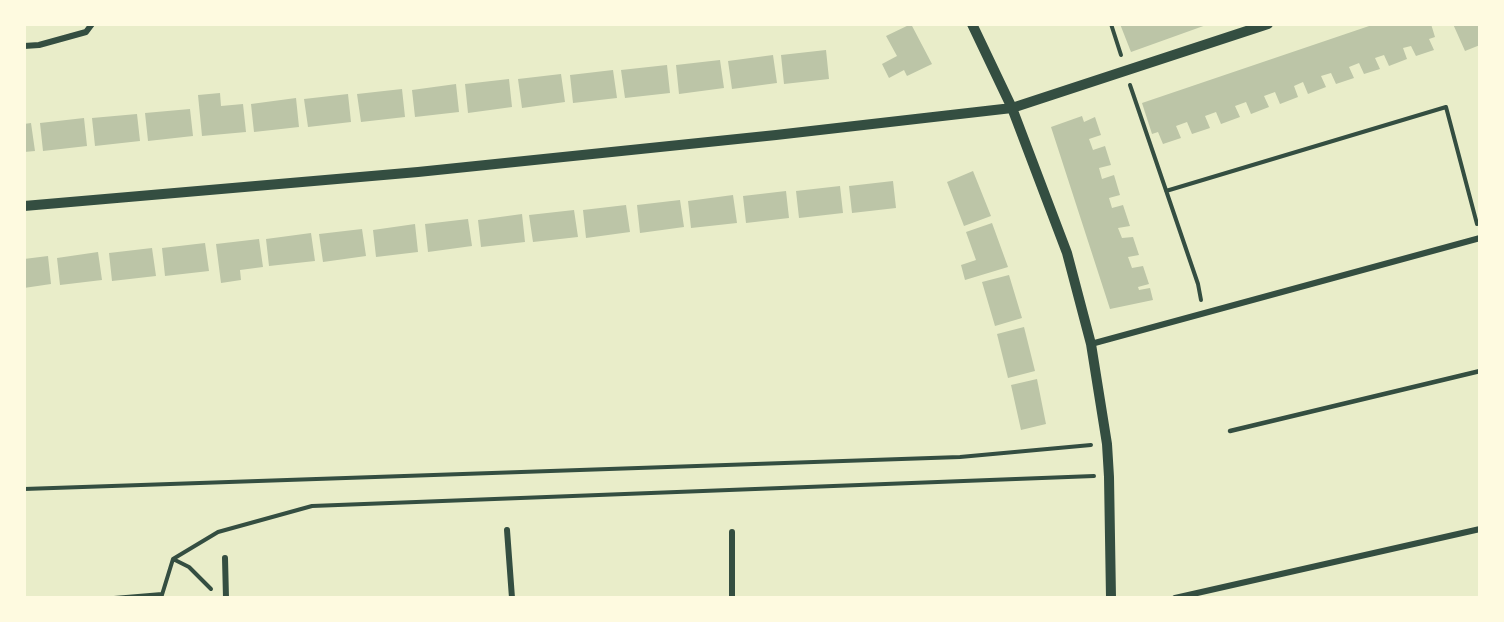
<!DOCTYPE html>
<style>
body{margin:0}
#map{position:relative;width:1504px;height:622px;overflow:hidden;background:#e9edc9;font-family:"Open Sans",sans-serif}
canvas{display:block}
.frame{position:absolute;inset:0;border:26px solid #fefae0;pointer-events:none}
</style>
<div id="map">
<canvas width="1504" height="622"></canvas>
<div class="frame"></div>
</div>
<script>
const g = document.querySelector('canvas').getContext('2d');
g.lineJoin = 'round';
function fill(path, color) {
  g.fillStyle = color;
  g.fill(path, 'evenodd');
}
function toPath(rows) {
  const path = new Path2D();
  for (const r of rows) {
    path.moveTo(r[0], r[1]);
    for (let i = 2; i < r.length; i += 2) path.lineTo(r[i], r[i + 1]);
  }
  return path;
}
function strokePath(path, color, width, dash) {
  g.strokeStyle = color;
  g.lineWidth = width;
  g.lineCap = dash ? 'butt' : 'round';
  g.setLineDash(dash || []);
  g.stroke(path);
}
fill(toPath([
 [911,24,932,64,907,76,904,70,889,78,882,64,897,56,886,36],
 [1120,24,1209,24,1131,52],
 [1375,24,1431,24,1435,37,1429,39,1434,50,1416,56,1411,46,1403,48,1407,59,1389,66,1384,55,1375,58,1380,69,1364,74,1359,63,1349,67,1354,78,1336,84,1331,73,1321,76,1326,87,1308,94,1303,82,1294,86,1298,97,1280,104,1275,92,1264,96,1269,107,1251,114,1246,102,1235,106,1240,117,1221,124,1216,112,1205,116,1210,128,1192,134,1187,122,1176,126,1181,138,1163,144,1158,132,1152,134,1142,103],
 [1453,24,1480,24,1480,45,1465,51],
 [826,50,829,79,784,84,781,55],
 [773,55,777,83,732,89,728,61],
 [720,60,724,88,679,94,676,65],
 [667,65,670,93,625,98,621,70],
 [613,70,617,98,573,103,570,75],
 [561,74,565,102,522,108,518,79],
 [509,79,512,107,468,113,465,84],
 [456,84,459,112,415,117,412,90],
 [402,89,405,117,361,122,357,94],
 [220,93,221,106,243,104,246,132,202,136,198,95],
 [348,94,351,122,308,127,304,99],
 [296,98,299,127,254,132,251,104],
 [190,109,193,136,148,141,145,113],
 [137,114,140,141,95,146,92,118],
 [1082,116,1084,122,1095,117,1101,135,1089,139,1093,150,1105,146,1111,165,1099,168,1102,179,1114,175,1120,195,1109,198,1112,208,1123,205,1130,226,1118,228,1122,238,1133,237,1139,255,1128,257,1132,268,1143,266,1149,284,1138,287,1139,290,1150,288,1153,300,1110,309,1051,127],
 [84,118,87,146,43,151,40,123],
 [31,123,35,151,24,152,24,124],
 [973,171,991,216,964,226,947,182],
 [893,181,896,208,852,213,849,186],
 [840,186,843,213,799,218,796,191],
 [786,191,789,218,746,223,743,196],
 [733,195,737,223,691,228,688,201],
 [680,200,684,227,640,233,637,205],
 [626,205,630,232,586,238,583,210],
 [574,210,578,237,533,242,529,215],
 [522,214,525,242,481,247,478,220],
 [468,219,472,246,428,252,425,224],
 [992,223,1008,267,965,280,961,265,976,260,966,232],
 [415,224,418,252,376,257,373,230],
 [362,229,366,256,323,262,319,234],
 [311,233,315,261,269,266,266,239],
 [259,239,263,267,240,270,241,280,221,283,216,244],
 [205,243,209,271,165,276,162,248],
 [152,248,156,276,112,281,109,253],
 [98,252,102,280,60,285,57,258],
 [48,256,51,284,24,288,24,259],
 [1009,275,1022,318,995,326,982,282],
 [1024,327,1035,371,1008,378,997,334],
 [1037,379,1046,424,1021,430,1011,385]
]), '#bcc5a7');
strokePath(toPath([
 [1111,24,1121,55],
 [1130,85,1198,284,1201,300],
 [1166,191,1446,107,1477,224],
 [24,489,960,457,1091,445],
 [173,559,189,567,211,589],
 [114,598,162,594],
 [161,598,173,559,218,532,312,506,1094,476]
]), '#344e41', 4);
strokePath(toPath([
 [1230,431,1480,371]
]), '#344e41', 4.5);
strokePath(toPath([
 [24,46,39,45,86,32,92,24],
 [1091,344,1480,238],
 [507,530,512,598],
 [225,558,226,598],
 [732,598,732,532],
 [1175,598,1480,529]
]), '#344e41', 6);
strokePath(toPath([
 [972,24,1012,108,1067,253,1091,344,1107,444,1109,477,1111,598],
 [24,206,418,172,776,135,1012,108,1268,24]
]), '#344e41', 10);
</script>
